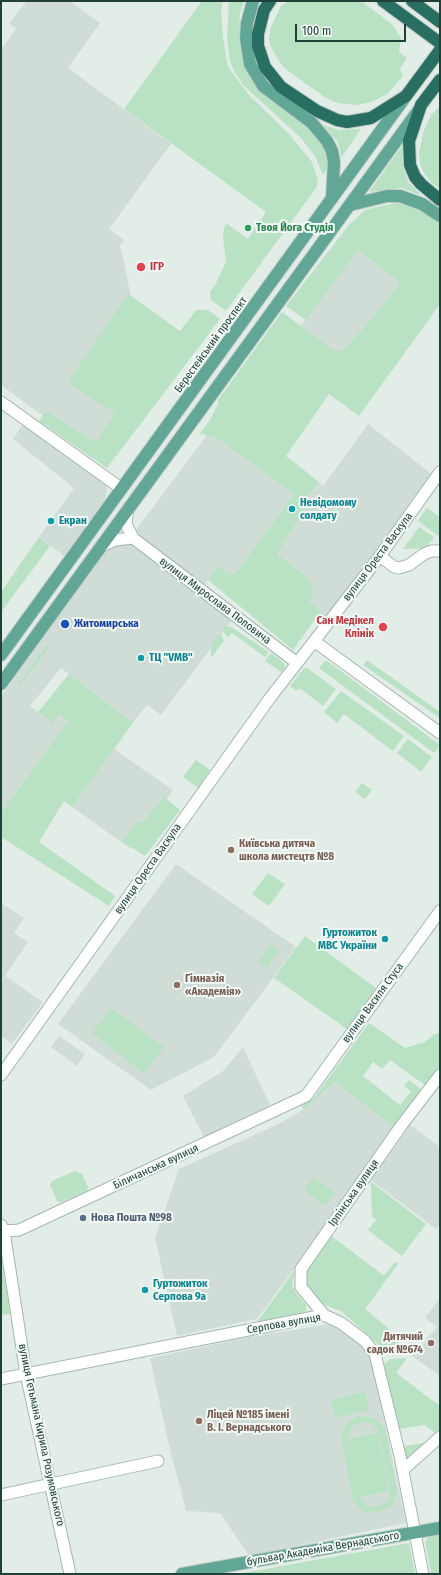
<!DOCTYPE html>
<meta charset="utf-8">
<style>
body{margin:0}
#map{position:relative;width:441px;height:1575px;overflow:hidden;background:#e2ede8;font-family:"Fira Sans Condensed",sans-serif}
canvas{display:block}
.frame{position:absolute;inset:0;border:2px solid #204038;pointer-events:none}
.scale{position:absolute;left:295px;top:24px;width:111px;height:18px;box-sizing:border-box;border:2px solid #204038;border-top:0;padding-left:5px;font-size:12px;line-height:14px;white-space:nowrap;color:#204038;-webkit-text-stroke:3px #f3f9f6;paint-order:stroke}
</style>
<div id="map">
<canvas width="441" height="1575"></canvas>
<div class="frame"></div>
<div class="scale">100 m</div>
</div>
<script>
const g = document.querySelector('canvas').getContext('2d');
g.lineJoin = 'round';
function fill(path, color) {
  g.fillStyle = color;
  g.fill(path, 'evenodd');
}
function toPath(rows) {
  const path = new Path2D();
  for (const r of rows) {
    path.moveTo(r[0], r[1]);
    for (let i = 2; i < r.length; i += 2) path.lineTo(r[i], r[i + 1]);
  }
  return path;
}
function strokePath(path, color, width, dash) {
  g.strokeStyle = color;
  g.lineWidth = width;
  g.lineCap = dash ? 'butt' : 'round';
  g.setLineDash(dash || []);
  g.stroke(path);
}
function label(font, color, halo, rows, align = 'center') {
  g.font = font + ' "Fira Sans Condensed",sans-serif';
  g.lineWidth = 4;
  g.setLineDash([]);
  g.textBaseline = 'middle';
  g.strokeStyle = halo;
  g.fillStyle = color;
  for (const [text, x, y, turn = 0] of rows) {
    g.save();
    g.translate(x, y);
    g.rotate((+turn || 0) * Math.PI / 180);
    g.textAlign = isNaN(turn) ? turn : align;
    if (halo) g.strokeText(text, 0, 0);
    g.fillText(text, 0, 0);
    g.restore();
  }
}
fill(toPath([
 [27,1,70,1,100,23,68,68,171,144,109,229,124,240,120,245,131,296,180,331,96,451,39,413,1,385,1,46,3,47,16,29,9,23],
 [358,250,400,283,366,325,343,350,333,350,300,327],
 [23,424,106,483,107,492,104,501,64,556,39,537,74,488,13,439],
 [368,424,434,476,321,625,314,620,321,611,309,601,278,556,288,536,307,507,302,503,319,482,323,486],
 [207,435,218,439,294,494,235,574,228,574,218,566,203,587,153,549,136,530],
 [129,540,233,619,161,715,147,705,133,723,61,668,30,706,51,722,59,714,68,721,1,813,1,697,104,549],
 [114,749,173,790,131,849,72,807],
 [176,864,296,947,214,1057,151,1090,58,1024],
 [1,903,24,918,14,933,28,942,5,976,43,1002,12,1044,1,1036],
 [59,1036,85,1054,77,1066,51,1047],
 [243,1047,270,1105,204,1137,183,1096,223,1071],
 [335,1082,393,1127,384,1140,381,1152,257,1319,177,1336,155,1238,179,1169,274,1126,303,1110],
 [410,1125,440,1147,440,1224,436,1229,368,1178,390,1149,393,1150],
 [440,1298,440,1376,412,1356,437,1327,425,1318],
 [330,1324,340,1328,362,1346,371,1358,406,1523,249,1556,220,1513,186,1511,167,1437,150,1358,249,1337]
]), '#d0ddd7');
fill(toPath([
 [202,1,223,1,221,11,223,38,228,67,249,95,288,133,312,162,318,181,316,188,226,311,211,300,210,292,244,244,215,285,226,262,223,237,224,228,226,223,248,239,266,212,124,109],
 [229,1,244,1,240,14,239,41,243,60,250,76,259,87,310,127,320,140,326,151,327,161,327,169,323,175,315,156,300,137,244,86,235,73,230,61,227,39],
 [288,1,361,1,392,24,401,38,399,52,407,58,400,69,403,76,387,94,372,102,356,105,337,103,323,96,283,67,271,48,269,39,271,27,281,6],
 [440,106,440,189,431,182,424,173,420,164,419,152,424,130,431,115],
 [323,125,339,130,361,129,341,158,340,149,337,141],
 [402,146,402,162,408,182,421,195,401,188,369,192],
 [396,203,415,205,440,222,440,304,359,416,329,394,286,456,319,482,302,503,307,507,288,536,278,555,309,579,314,593,309,601,321,611,293,650,208,580,218,566,228,574,235,574,294,494,218,439,200,433,210,420,218,404,218,400,282,312,333,350,343,350,366,325,400,283,358,250,306,320,286,306,349,225,365,210],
 [127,295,131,296,180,331,196,310,208,310,220,319,107,468,39,421,46,411,96,443,115,413,73,386,69,380],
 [427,508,440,517,440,534,438,536,418,521],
 [419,527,434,537,426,548,403,549],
 [39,537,50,546,1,612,1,592],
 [225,626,231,627,269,652,265,657,232,633,228,637,225,635,223,628],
 [220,632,224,641,211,658,211,645],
 [46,646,50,646,20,685,18,684],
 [271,653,284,663,285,667,281,672,265,661],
 [326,660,440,745,434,753,319,668],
 [367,660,440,712,440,718,363,665],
 [304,668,307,668,336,689,323,706,301,689,295,690,290,686],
 [69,674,133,723,72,807,64,801,39,842,115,896,109,906,1,837,1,813,68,721,59,714,52,723,38,712],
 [341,691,404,736,393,751,344,714,337,723,324,712],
 [408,739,432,757,421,772,397,753],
 [196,760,210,770,198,788,183,777],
 [362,783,372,790,365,799,355,792],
 [164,797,180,810,145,856,122,841,136,823,144,821],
 [268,873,285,884,269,906,252,894],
 [305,936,376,988,347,1029,274,978],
 [271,944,279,950,267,968,258,962],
 [111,1008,164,1047,144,1073,92,1033],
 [369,1023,405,1048,425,1042,434,1034,440,1033,440,1068,425,1085,390,1060,382,1069,373,1062,363,1076,400,1105,411,1092,404,1086,409,1080,422,1090,393,1127,335,1082,303,1110,302,1106,314,1098],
 [75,1171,82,1174,88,1187,87,1191,62,1202,57,1201,50,1185,52,1181],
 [314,1177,335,1193,325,1206,304,1190],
 [371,1182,426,1224,402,1256,368,1230,376,1220,372,1217],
 [330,1235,384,1276,395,1262,398,1264,365,1309,401,1339,389,1354,341,1311,317,1302,305,1290,303,1270],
 [1,1255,10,1314,1,1315],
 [295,1270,292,1284,296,1293,306,1305,306,1314,254,1326],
 [405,1358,406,1360,396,1373,440,1406,440,1431,436,1434,425,1425,397,1429,384,1364,390,1359],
 [365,1392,369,1410,335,1418,331,1400],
 [359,1416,374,1418,385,1430,397,1492,391,1506,378,1513,363,1511,353,1501,341,1438,346,1424],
 [363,1422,373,1424,379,1432,390,1492,387,1502,377,1507,367,1506,360,1498,348,1438,349,1433,354,1425],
 [378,1433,389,1491,360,1497,349,1439],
 [427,1442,408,1458,406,1458,401,1447],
 [440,1531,440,1574,433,1574,431,1572,425,1542,431,1533],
 [409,1543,415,1574,238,1574]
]), '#b9e1c3');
const minor = toPath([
 [1,402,122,489],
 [128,508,126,524,133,538,297,663],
 [100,547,115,540,133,538],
 [380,556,394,567,399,568,409,565,424,554,431,551,440,551],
 [314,641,440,733],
 [1,1075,270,698,380,556,440,472],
 [1,1225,4,1231,26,1374,70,1574],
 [4,1231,19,1230,306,1096,440,911],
 [324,1315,301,1287,301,1269,401,1126,440,1075],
 [1,1379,324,1315,341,1323,365,1341,375,1354,400,1456,423,1574],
 [403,1470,440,1437],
 [1,1495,158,1461]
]);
const major = toPath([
 [253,1,247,23,246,38,250,64,263,86,312,123,327,141,332,151,334,162,332,197],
 [350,205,387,196,400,196,422,204,440,216],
 [1,655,406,96],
 [1,684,418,111],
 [182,1574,440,1528]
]);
const highway = toPath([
 [270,1,264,10,258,34,258,46,265,67,281,87,317,111,337,120,347,122,371,118,406,96,440,50],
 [383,1,440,43],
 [412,1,440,22],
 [440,80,421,105,409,141,410,165,415,177,421,184,440,200]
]);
strokePath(minor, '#a4b6b0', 13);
strokePath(major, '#c1cac7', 14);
strokePath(highway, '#c1cac7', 14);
strokePath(minor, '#fff', 11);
strokePath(major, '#62a796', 12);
strokePath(highway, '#296f61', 12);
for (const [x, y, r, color] of [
 [248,228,4,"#2e9e5b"],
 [141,267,5,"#e0444e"],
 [292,509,4,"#0f9aa8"],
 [51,521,4,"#0f9aa8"],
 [65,624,5,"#1a4fb4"],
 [383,627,5,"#e0444e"],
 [141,658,4,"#0f9aa8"],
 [231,850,4,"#8d6e63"],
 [385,939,4,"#0f9aa8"],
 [177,985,4,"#8d6e63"],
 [83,1218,4,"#5c6f8a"],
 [145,1290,4,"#0f9aa8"],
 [431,1343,4,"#8d6e63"],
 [199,1421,4,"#8d6e63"]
]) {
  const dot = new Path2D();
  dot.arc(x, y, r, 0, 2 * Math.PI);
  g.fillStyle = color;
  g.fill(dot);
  strokePath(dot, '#f3f9f6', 1.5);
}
label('bold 11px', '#27864d', '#f3f9f6', [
 ["Твоя Йога Студiя",256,228]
], 'left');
label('bold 11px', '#be3a42', '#f3f9f6', [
 ["ІГР",150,267],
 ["Сан Медікел",374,621,"right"],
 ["Клінік",374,634,"right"]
], 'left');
label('11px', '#204038', '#f3f9f6', [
 ["Берестейський проспект",211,345,-54],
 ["вулиця Ореста Васкула",378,557,-53],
 ["вулиця Мирослава Поповича",215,601,37],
 ["вулиця Ореста Васкула",148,869,-55],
 ["вулиця Василя Стуса",373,1003,-54],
 ["Біличанська вулиця",156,1167,-25],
 ["Ірпінська вулиця",354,1193,-55],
 ["Серпова вулиця",284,1324,-10],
 ["вулиця Гетьмана Кирила Розумовського",41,1435,78],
 ["бульвар Академіка Вернадського",323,1549,-10]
]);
label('bold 11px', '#0d838f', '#f3f9f6', [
 ["Невідомому",300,503],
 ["солдату",300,516],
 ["Екран",59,521],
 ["ТЦ \"VMB\"",149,658],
 ["Гуртожиток",377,933,"right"],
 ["МВС України",377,946,"right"],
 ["Гуртожиток",153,1284],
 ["Серпова 9а",153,1297]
], 'left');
label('bold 11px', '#164399', '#f3f9f6', [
 ["Житомирська",74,624]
], 'left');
label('bold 11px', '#785e54', '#f3f9f6', [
 ["Київська дитяча",239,844],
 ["школа мистецтв №8",239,857],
 ["Гімназія",185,979],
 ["«Академія»",185,992],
 ["Дитячий",423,1337,"right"],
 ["садок №674",423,1350,"right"],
 ["Ліцей №185 імені",207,1415],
 ["В. І. Вернадського",207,1428]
], 'left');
label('bold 11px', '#4e5e75', '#f3f9f6', [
 ["Нова Пошта №98",91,1218]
], 'left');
</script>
